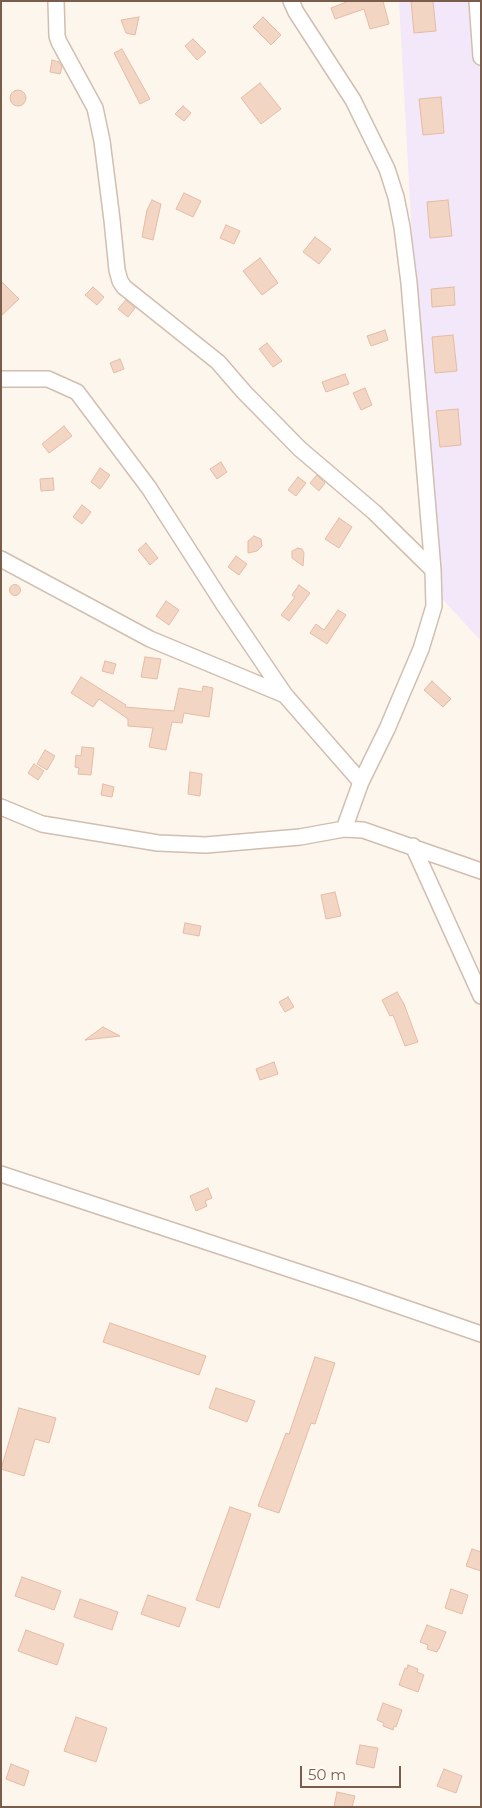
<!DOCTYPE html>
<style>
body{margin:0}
#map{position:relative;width:482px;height:1808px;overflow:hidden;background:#fdf6ec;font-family:Montserrat,sans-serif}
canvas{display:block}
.frame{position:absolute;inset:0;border:2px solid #7a5c4d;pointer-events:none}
.scale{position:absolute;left:300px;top:1766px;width:101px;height:22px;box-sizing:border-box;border:2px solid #7a5c4d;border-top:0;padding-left:6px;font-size:15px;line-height:18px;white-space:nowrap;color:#7a5c4d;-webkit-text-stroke:4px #fffaf3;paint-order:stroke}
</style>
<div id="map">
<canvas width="482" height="1808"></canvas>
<div class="frame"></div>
<div class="scale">50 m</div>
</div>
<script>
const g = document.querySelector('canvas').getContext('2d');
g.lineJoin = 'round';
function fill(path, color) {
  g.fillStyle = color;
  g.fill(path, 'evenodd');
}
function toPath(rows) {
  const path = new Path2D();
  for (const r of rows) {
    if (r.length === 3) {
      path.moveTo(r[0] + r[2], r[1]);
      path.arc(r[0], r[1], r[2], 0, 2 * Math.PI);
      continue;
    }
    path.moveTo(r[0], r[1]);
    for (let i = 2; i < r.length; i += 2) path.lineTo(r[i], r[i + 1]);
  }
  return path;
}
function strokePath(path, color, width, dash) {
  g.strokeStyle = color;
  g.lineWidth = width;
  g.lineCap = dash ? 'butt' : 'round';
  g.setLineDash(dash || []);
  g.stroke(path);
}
fill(toPath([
 [399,1,481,1,481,641,431,587]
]), '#f3e8fa');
const building = toPath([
 [349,1,383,1,389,24,370,29,364,9,335,19,331,8,349,1],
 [411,1,433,1,436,31,414,33,411,1],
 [139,17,135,35,126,33,121,20,139,17],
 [263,17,281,35,271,45,253,27,263,17],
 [193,39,206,52,197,60,185,46,193,39],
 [122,49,150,99,140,104,114,53,122,49],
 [52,60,59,62,62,67,60,74,50,72,52,60],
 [260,83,281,109,261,124,241,98,260,83],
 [18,98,8],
 [441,97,444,133,423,135,419,99,441,97],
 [183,106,191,113,184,121,175,114,183,106],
 [184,193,201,201,193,217,176,209,184,193],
 [152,200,161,204,153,240,142,237,147,210,152,200],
 [448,200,452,236,430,238,427,202,448,200],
 [226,225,240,231,234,244,220,238,226,225],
 [315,237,331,249,319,264,303,252,315,237],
 [260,258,278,283,262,295,243,271,260,258],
 [1,281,19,299,1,316,1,281],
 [93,287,104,297,97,305,85,295,93,287],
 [454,287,455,305,432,307,431,289,454,287],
 [126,300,135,308,128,317,118,309,126,300],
 [385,330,388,340,371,346,367,336,385,330],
 [453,335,457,371,435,373,432,337,453,335],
 [267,343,282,361,273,367,259,349,267,343],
 [120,359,124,369,114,373,110,363,120,359],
 [345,374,349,384,326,392,322,382,345,374],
 [365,388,372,405,361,410,353,393,365,388],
 [458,409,461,445,440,447,436,411,458,409],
 [64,426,72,436,49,453,42,444,64,426],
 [221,462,227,472,217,479,210,469,221,462],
 [100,468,110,475,100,489,91,482,100,468],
 [317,475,325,483,319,491,310,483,317,475],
 [298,477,306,483,296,496,288,490,298,477],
 [53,478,54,490,41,491,40,479,53,478],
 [82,505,91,512,82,524,73,517,82,505],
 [339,518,352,527,339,548,325,539,339,518],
 [254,536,261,539,262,546,257,551,248,553,248,541,254,536],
 [146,543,158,558,150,565,138,550,146,543],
 [298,548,302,549,304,553,303,566,292,558,292,551,298,548],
 [236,556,247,564,239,575,228,567,236,556],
 [15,590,5.5],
 [299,585,310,593,289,621,281,615,295,597,292,595,299,585],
 [166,601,179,610,169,625,156,616,166,601],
 [338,610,346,615,327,644,310,633,316,624,324,630,338,610],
 [145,657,161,659,157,679,141,677,145,657],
 [105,661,116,664,113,674,102,671,105,661],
 [81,677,126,705,125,707,174,711,179,688,202,692,203,686,213,688,209,717,184,713,182,723,172,722,166,750,149,747,153,728,128,726,128,719,99,699,93,707,71,693,81,677],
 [432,681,451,699,443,707,424,690,432,681],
 [82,747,94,748,91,775,78,774,79,768,75,767,76,755,81,756,82,747],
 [45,750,55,756,47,770,37,764,45,750],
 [34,764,44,771,38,780,28,773,34,764],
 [190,772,202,774,200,796,188,794,190,772],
 [103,784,114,787,112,797,101,795,103,784],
 [335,892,341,916,326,919,321,895,335,892],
 [185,923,201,926,199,936,183,933,185,923],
 [397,992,404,1004,418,1042,405,1046,393,1015,390,1016,382,1000,397,992],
 [288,997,294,1007,285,1012,279,1002,288,997],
 [103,1027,120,1036,85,1040,103,1027],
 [274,1062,278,1074,260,1080,256,1069,274,1062],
 [208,1188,212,1198,205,1201,207,1206,196,1211,190,1196,208,1188],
 [110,1323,206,1356,199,1375,103,1342,110,1323],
 [315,1357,335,1363,315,1424,311,1423,279,1513,258,1506,286,1433,289,1434,315,1357],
 [216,1388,255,1401,247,1422,209,1408,216,1388],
 [19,1408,56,1418,49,1443,35,1439,24,1476,1,1469,19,1408],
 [230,1507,251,1514,219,1608,196,1600,230,1507],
 [472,1549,481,1552,481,1571,466,1566,472,1549],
 [22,1577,61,1591,54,1610,15,1596,22,1577],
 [451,1589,468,1595,462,1614,445,1608,451,1589],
 [148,1595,186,1608,179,1627,141,1614,148,1595],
 [80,1599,118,1612,112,1630,74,1617,80,1599],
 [427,1625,446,1632,439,1649,438,1649,437,1652,427,1649,428,1645,420,1642,427,1625],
 [26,1630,64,1644,57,1665,18,1651,26,1630],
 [408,1665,418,1669,417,1672,424,1675,418,1692,399,1685,405,1668,407,1669,408,1665],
 [383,1703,402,1710,396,1727,394,1726,393,1730,383,1726,384,1723,377,1720,383,1703],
 [76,1717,107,1728,96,1762,64,1751,76,1717],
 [360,1745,378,1748,374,1768,356,1764,360,1745],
 [11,1764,29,1771,24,1786,6,1779,11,1764],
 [444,1769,462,1776,456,1793,437,1786,444,1769],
 [337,1792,355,1796,352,1807,334,1807,337,1792]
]);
fill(building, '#f3d5c3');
strokePath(building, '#e6bba3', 1);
const minor = toPath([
 [56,1,57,36,59,42,95,108,102,141,112,220,117,270,120,281,124,287,218,362,244,392,300,449,374,512,433,570],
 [291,1,296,12,353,100,387,169,396,197,402,227,409,283,433,570,434,606,421,649,387,729,361,782,344,829],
 [477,1,481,57],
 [1,379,48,379,77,392,149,488,224,605,285,695,361,782],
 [1,559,150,639,285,695],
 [1,807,42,824,158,843,206,845,300,837,344,829,363,830,481,871],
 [413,846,481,996],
 [1,1174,356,1291,481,1334]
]);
strokePath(minor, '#d1beb0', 18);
strokePath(minor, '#fff', 15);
</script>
